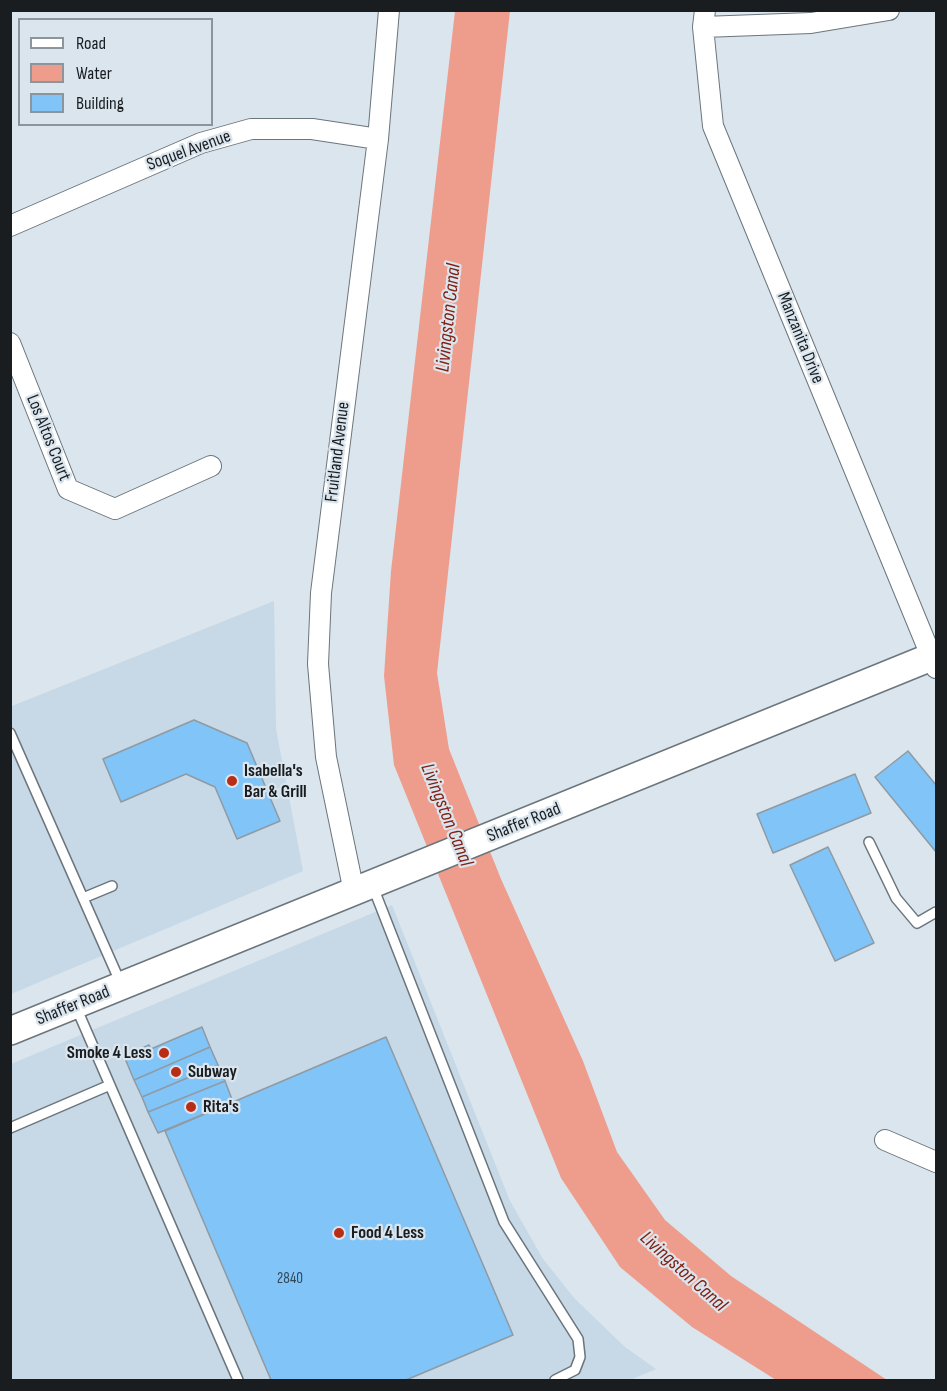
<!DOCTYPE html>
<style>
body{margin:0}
#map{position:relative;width:947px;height:1391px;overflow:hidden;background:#dae5ee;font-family:"Sofia Sans Condensed",sans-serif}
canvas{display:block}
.frame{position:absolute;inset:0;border:12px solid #191d20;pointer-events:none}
.legend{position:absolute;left:18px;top:18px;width:195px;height:108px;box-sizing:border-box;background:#dae5ee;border:2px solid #8d959c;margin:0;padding:8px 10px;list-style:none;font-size:18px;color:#191d20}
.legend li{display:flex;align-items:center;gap:12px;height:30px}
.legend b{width:30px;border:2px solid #8d959c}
</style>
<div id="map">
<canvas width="947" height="1391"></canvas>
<div class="frame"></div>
<ul class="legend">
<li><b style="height:8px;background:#fff"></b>Road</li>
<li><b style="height:16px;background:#ee9d8d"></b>Water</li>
<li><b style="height:16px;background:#80c4f8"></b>Building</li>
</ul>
</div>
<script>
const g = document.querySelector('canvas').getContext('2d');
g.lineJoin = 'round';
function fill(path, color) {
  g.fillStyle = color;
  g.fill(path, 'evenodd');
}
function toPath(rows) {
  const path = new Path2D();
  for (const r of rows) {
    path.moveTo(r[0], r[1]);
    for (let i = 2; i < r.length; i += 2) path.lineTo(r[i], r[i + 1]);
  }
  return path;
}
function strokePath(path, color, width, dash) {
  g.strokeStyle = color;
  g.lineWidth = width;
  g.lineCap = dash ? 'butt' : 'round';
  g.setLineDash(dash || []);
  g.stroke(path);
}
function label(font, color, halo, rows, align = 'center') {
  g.font = font + ' "Sofia Sans Condensed",sans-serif';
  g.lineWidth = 4.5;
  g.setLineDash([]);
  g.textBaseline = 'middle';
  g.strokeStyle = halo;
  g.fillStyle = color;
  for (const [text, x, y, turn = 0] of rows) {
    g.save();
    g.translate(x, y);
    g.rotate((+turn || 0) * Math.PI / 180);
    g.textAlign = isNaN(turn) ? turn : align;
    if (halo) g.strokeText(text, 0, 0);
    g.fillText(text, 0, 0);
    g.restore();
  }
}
fill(toPath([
 [274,601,276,729,303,871,11,994,10,702,12,706],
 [392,905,510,1201,543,1259,575,1299,625,1347,656,1369,630,1380,11,1380,11,1064]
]), '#c7d8e6');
fill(toPath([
 [455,11,510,11,437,673,449,749,501,879,583,1061,617,1152,665,1220,731,1276,887,1380,776,1380,692,1327,620,1267,561,1178,394,765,384,676,391,571]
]), '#ee9d8d');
const building = toPath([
 [194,720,247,743,280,821,237,839,215,787,186,774,121,802,103,759,194,720],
 [908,751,936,785,936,852,875,777,908,751],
 [855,774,871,813,773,853,757,814,855,774],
 [828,847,874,943,835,961,790,865,828,847],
 [202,1027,210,1047,134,1080,124,1056,149,1045,151,1049,202,1027],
 [386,1037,513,1335,406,1380,271,1380,165,1131,386,1037],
 [210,1047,218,1065,142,1097,134,1080,210,1047],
 [218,1065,225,1081,148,1112,142,1097,218,1065],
 [225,1081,233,1102,158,1133,148,1112,225,1081]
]);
fill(building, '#80c4f8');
strokePath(building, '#8f9aa2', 1.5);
const service = toPath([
 [10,733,121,984],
 [869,842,896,898,917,923,936,912],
 [373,887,504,1222,578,1339,580,1357,575,1370,555,1380],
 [83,898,112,886],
 [76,1007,238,1380],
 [10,1128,110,1085]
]);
const minor = toPath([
 [705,10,703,27,713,126,936,668],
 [703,27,811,23,889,10],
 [10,226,201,143,251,129,312,129,378,139],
 [10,343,68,489,115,509,211,466],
 [354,892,326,757,318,664,321,593,378,139,389,10],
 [885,1140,936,1162]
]);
const secondary = toPath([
 [10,1031,936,655]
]);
strokePath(service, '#6b757c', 12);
strokePath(minor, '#6b757c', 22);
strokePath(secondary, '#6b757c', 30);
strokePath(service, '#fff', 9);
strokePath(minor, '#fff', 20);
strokePath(secondary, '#fff', 27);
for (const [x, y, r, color] of [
 [232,781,6,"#b92d17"],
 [164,1053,6,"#b92d17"],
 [176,1072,6,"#b92d17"],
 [191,1107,6,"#b92d17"],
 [339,1233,6,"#b92d17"]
]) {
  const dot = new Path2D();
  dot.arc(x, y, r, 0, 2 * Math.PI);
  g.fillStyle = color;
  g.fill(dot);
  strokePath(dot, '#dae5ee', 2);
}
label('15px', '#334756', null, [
 ["2840",290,1279]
]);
label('18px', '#191d20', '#dae5ee', [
 ["Soquel Avenue",189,151,-20],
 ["Manzanita Drive",800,338,68],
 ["Los Altos Court",48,438,68],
 ["Fruitland Avenue",338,452,-83],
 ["Shaffer Road",524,823,-22],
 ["Shaffer Road",73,1006,-22]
]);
label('bold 18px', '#191d20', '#dae5ee', [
 ["Isabella's",244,771],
 ["Bar & Grill",244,792],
 ["Smoke 4 Less",152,1053,"right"],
 ["Subway",188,1072],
 ["Rita's",203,1107],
 ["Food 4 Less",351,1233]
], 'left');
label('italic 20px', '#802214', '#dae5ee', [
 ["Livingston Canal",449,318,-84],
 ["Livingston Canal",446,815,68],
 ["Livingston Canal",683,1272,42]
]);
</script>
